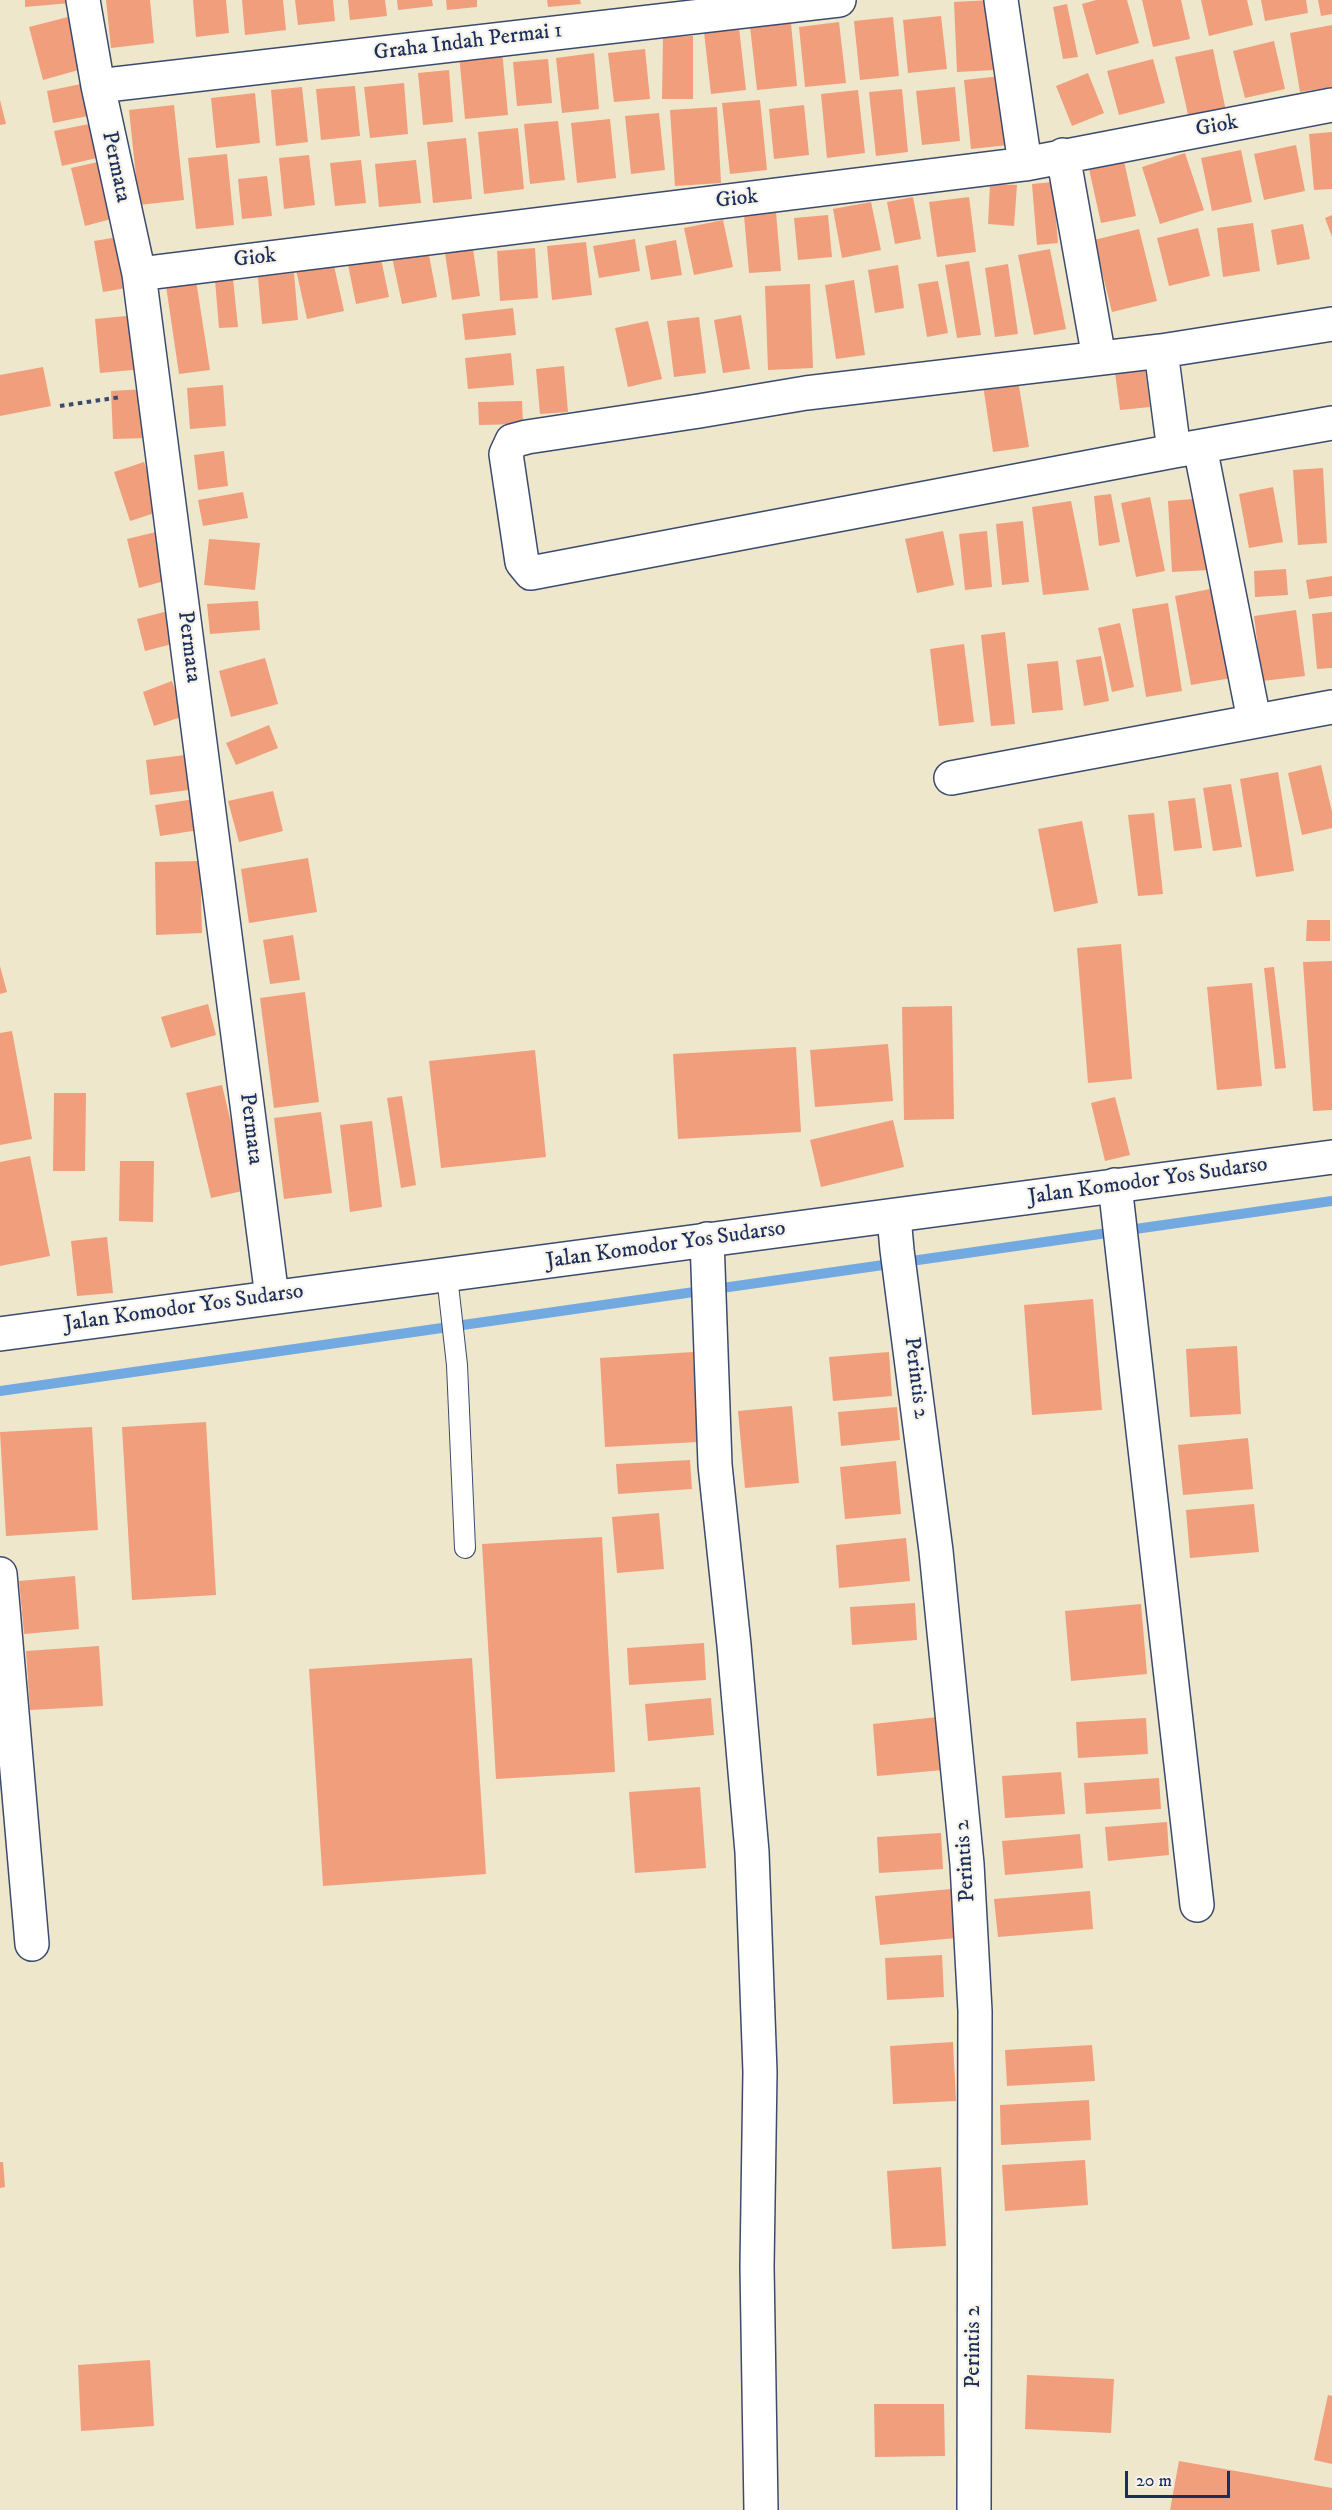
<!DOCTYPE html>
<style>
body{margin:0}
#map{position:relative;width:1332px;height:2510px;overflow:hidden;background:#eee7cc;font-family:"IM FELL DW Pica",serif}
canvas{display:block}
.scale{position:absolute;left:1125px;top:2471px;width:105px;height:27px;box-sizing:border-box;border:3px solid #1b2f5e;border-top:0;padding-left:8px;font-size:18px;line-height:21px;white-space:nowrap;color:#1b2f5e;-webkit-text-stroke:4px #f7f3e8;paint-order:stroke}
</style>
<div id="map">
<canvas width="1332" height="2510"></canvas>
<div class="scale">20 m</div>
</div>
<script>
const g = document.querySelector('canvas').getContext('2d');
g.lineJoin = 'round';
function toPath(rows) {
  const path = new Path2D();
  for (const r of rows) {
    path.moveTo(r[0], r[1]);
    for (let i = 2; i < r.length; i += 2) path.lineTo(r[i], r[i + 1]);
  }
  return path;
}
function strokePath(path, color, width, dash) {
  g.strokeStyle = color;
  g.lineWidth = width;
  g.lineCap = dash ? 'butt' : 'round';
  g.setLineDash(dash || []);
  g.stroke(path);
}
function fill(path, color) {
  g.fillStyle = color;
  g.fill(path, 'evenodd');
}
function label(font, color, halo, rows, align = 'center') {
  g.font = font + ' "IM FELL DW Pica",serif';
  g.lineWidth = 4.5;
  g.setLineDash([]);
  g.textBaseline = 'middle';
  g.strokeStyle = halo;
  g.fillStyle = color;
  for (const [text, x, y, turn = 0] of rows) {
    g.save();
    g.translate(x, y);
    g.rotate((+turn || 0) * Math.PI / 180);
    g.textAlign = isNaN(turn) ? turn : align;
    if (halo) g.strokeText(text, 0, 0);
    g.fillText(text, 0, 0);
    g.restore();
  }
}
strokePath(toPath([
 [0,1391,1332,1201]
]), '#73a9e1', 10);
fill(toPath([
 [25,0,70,0,70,3,25,7],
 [106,0,150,0,154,43,111,48],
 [193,0,226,0,229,33,196,37],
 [242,0,283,0,286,30,245,35],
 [295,0,333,0,335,21,298,25],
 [348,0,385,0,387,16,350,20],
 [397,0,432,0,433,6,398,10],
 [446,0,477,0,477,7,447,10],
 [547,0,580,0,581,4,548,7],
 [992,0,995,70,957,72,954,2],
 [1096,0,1127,0,1139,43,1096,55,1082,4],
 [1142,0,1181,0,1190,39,1153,47],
 [1201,0,1247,0,1253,25,1209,36],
 [1261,0,1306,0,1308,13,1265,21],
 [1318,0,1332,0,1332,14,1321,16],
 [1067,4,1078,57,1063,59,1053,7],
 [790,13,797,86,757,90,749,17],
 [941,16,947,69,908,73,903,20],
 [68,17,82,69,43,80,29,27],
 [893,17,899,76,860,80,854,21],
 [839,22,846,83,805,87,799,27],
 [1332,25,1332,87,1300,92,1290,33],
 [739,28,746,90,711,94,704,32],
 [693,36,693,99,662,99,663,37],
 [1274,41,1285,89,1245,98,1233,51],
 [645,49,650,99,614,102,608,53],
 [1213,49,1226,111,1189,119,1175,57],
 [502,50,508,115,465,119,459,54],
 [594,53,599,109,562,113,556,58],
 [548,59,552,103,517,106,513,62],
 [1153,59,1165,103,1119,115,1107,71],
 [449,70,453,122,423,125,418,73],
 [1088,73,1104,113,1072,126,1056,86],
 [1001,76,1008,145,971,149,964,80],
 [404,83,408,134,370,138,364,87],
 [81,84,88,116,53,123,47,91],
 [355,86,360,136,321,140,316,89],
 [302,87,308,142,276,146,271,90],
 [955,87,960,141,922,145,916,91],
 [902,89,908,152,876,156,869,92],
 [858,90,865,153,827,158,821,94],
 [255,93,260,143,216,148,211,98],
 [0,100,6,124,0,125],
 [760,100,767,170,730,174,722,103],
 [174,105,184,200,139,205,129,110],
 [804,105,809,155,774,159,769,109],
 [717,107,721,183,675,186,670,110],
 [659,113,665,170,631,174,625,116],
 [610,119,616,178,577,183,571,123],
 [558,121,565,180,530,184,524,124],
 [89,124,97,158,62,166,54,131],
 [518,128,524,189,484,194,478,132],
 [1332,132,1332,189,1314,190,1309,134],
 [466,138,472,199,433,203,427,142],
 [1296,145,1305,191,1264,200,1254,154],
 [1241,150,1252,202,1212,211,1201,158],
 [1185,153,1204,210,1160,224,1142,167],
 [227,154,234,225,196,229,188,158],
 [309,155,315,205,284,209,279,158],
 [361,160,366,203,335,206,330,163],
 [416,160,421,203,379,207,375,164],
 [1124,161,1136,216,1101,223,1089,169],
 [98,162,111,219,85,226,71,168],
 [267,176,272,216,242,219,238,179],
 [1053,182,1058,243,1037,245,1032,184],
 [990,184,1017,185,1014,226,988,224],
 [913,197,921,239,895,244,887,202],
 [969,197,976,252,937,257,929,202],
 [871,202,881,250,842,258,833,209],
 [776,212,781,271,749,273,744,215],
 [828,215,832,257,798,260,794,218],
 [1332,215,1332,237,1325,218],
 [723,220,733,267,694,275,684,228],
 [1253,223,1260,271,1223,277,1217,228],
 [1303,224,1310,259,1277,265,1271,230],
 [1198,228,1210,276,1169,286,1157,238],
 [1139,229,1157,301,1112,312,1094,240],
 [124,236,132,287,103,292,94,241],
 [635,239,640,271,599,278,593,246],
 [676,240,682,275,651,280,645,246],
 [586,242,592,295,552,300,547,246],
 [535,248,538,298,500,301,497,251],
 [473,249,480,296,452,300,445,253],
 [1050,249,1066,329,1034,335,1018,255],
 [428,250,437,297,402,304,392,257],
 [381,259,389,297,356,304,348,265],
 [333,261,344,311,307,319,296,270],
 [969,261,981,335,957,338,945,265],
 [1008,264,1018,334,995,337,985,268],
 [898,265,904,308,875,313,868,270],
 [294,273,298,320,262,324,258,277],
 [195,274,210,370,179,374,165,279],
 [233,279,238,327,219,328,215,280],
 [854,280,865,355,836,359,825,285],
 [938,281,948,333,927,337,918,284],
 [810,284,813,368,768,370,765,286],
 [513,308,516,335,465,340,462,314],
 [137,315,143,369,100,373,95,319],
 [741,315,750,369,723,373,714,320],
 [699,317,706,373,674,377,667,321],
 [648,321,662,379,628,387,615,328],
 [511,353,514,385,468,389,465,358],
 [1144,361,1150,407,1120,410,1114,365],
 [564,366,568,412,540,414,536,369],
 [43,367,51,406,0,416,0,375],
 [1018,380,1029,447,993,452,983,385],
 [223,385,226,426,190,429,187,388],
 [145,389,147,438,113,439,111,391],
 [522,401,523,424,479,425,478,402],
 [224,451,228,486,198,490,194,455],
 [144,462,161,511,130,521,114,472],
 [1323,468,1327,543,1298,545,1293,470],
 [1273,487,1283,542,1249,548,1239,494],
 [243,492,248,518,203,526,198,500],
 [1111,494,1120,542,1099,546,1094,496],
 [1150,497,1165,571,1136,577,1121,503],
 [1205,498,1209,570,1172,572,1168,501],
 [1071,501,1089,590,1043,595,1032,507],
 [1023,521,1029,582,1002,585,996,524],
 [943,531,954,585,917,593,905,539],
 [987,531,992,587,965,590,959,534],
 [156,532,168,580,139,588,127,539],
 [209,539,260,543,255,590,204,585],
 [1286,569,1288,595,1255,597,1254,571],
 [1332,576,1332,596,1309,599,1306,580],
 [1220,587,1237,677,1191,685,1175,596],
 [258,601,260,630,210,634,207,604],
 [1168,603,1182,691,1146,697,1132,609],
 [172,610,180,642,145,651,137,619],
 [1296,610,1305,676,1262,681,1254,616],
 [1332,612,1332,668,1317,669,1312,614],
 [1120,623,1134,687,1112,692,1098,628],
 [1005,632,1015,724,991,726,981,635],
 [964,644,974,722,939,726,930,649],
 [1101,656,1109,701,1084,706,1076,660],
 [265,658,278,704,231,717,219,671],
 [1058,661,1063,710,1032,713,1027,664],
 [172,681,184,716,154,726,143,692],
 [269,725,278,748,236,765,226,743],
 [185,755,189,790,150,795,146,760],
 [1321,765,1332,812,1332,828,1302,835,1288,773],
 [1278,772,1294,871,1256,877,1240,779],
 [1231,784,1242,847,1213,851,1203,788],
 [273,791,283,831,239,842,228,801],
 [1195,798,1202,848,1174,851,1168,801],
 [195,799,199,830,160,836,155,805],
 [1154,813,1163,894,1138,896,1128,815],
 [1082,821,1098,903,1054,912,1038,829],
 [308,858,317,912,249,923,241,869],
 [200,861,202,933,156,935,155,862],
 [1307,920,1330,920,1330,941,1306,941],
 [293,935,300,980,270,984,263,940],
 [1121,944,1132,1079,1088,1083,1077,948],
 [1332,961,1332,1110,1313,1111,1303,962],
 [0,966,7,992,0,994],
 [1274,967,1286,1068,1275,1069,1264,968],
 [1252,983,1262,1086,1217,1090,1207,987],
 [305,992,319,1102,274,1108,260,998],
 [208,1004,216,1035,171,1048,161,1017],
 [952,1006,954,1119,904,1120,902,1007],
 [12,1031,32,1139,0,1145,0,1033],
 [888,1044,893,1101,815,1107,810,1050],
 [796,1047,801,1132,678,1139,673,1054],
 [535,1050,546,1157,441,1168,429,1061],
 [222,1085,247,1190,211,1198,186,1093],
 [54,1093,86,1093,85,1171,53,1171],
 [402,1096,416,1185,401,1188,387,1098],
 [1115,1097,1130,1155,1105,1161,1091,1103],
 [321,1112,332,1193,284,1199,274,1118],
 [893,1120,904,1167,821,1187,810,1140],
 [372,1121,382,1207,350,1212,340,1125],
 [30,1156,50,1256,0,1266,0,1162],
 [120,1161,154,1161,153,1222,119,1221],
 [107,1237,113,1293,77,1296,71,1241],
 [1093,1299,1102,1410,1032,1415,1024,1305],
 [1237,1346,1241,1414,1190,1417,1186,1349],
 [693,1352,698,1442,605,1447,600,1358],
 [889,1352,892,1396,833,1401,829,1357],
 [792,1406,799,1483,745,1488,738,1411],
 [897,1407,900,1440,841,1446,838,1412],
 [206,1422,216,1595,132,1600,122,1427],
 [92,1427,98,1530,6,1536,0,1432],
 [1248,1438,1253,1489,1183,1495,1178,1445],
 [690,1460,692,1489,618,1494,616,1464],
 [896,1461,901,1514,845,1519,840,1467],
 [1254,1504,1259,1552,1190,1558,1186,1510],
 [659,1513,664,1569,617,1573,612,1517],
 [602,1537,615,1772,496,1779,482,1544],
 [906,1538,910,1581,839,1588,836,1545],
 [75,1576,79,1629,24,1634,19,1581],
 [915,1603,917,1640,852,1645,850,1607],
 [1141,1604,1147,1674,1071,1681,1065,1611],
 [704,1643,706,1680,629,1685,627,1648],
 [99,1646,103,1706,30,1710,26,1651],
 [472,1658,486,1874,323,1886,309,1669],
 [711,1698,714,1735,648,1741,645,1704],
 [938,1717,943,1770,877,1776,873,1724],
 [1146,1718,1148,1754,1078,1758,1076,1722],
 [1061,1772,1065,1814,1005,1818,1002,1776],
 [1159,1778,1161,1809,1086,1814,1084,1783],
 [700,1787,706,1868,635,1873,629,1792],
 [1167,1822,1169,1855,1108,1861,1105,1827],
 [941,1833,943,1869,879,1873,877,1837],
 [1080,1834,1083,1868,1005,1875,1002,1841],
 [951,1889,956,1938,880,1945,875,1896],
 [1090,1891,1093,1929,998,1937,994,1899],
 [942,1955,944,1997,887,2000,885,1958],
 [953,2042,956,2101,893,2104,890,2046],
 [1092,2045,1095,2081,1007,2086,1005,2050],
 [1089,2100,1091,2140,1001,2145,1000,2105],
 [1085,2160,1088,2205,1005,2211,1002,2165],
 [0,2162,3,2162,5,2187,0,2188],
 [941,2167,946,2246,892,2249,887,2171],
 [150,2360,154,2426,81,2431,78,2365],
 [1027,2375,1114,2379,1111,2433,1025,2429],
 [1328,2395,1332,2396,1332,2464,1314,2460],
 [874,2404,944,2404,945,2456,875,2457],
 [1179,2461,1332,2488,1332,2510,1170,2510]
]), '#f09e7c');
const service = toPath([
 [447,1276,457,1365,465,1548]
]);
const minor = toPath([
 [83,0,98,86,139,274,272,1297],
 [1001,0,1025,164],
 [98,86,839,0],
 [1063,155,1099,358],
 [139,274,1025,164,1332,105],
 [1332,324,1161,351,806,393,699,411,527,437,512,441,506,454,522,562,531,573,1174,451,1332,423],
 [1161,351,1174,451],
 [1200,447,1254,720],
 [951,778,1332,707],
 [1115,1185,1197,1905],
 [894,1217,897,1250,936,1551,967,1864,975,2011,974,2510],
 [707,1239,715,1465,734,1645,752,1852,760,2072,757,2266,761,2510],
 [0,1574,32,1944]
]);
const tertiary = toPath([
 [0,1334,1332,1157]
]);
strokePath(service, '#3b4b6e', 22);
strokePath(minor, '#3b4b6e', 36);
strokePath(tertiary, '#3b4b6e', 36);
strokePath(toPath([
 [60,406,121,397]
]), '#3b4b6e', 4, [4.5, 4.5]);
strokePath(service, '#fff', 20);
strokePath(minor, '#fff', 33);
strokePath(tertiary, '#fff', 33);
label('22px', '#1b2f5e', '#f7f3e8', [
 ["Graha Indah Permai 1",468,43,-7],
 ["Giok",1217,127,-11],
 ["Permata",115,167,78],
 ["Giok",737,200,-7],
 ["Giok",255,259,-7],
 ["Permata",188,647,83],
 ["Permata",250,1129,83],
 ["Jalan Komodor Yos Sudarso",1148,1182,-8],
 ["Jalan Komodor Yos Sudarso",666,1246,-8],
 ["Jalan Komodor Yos Sudarso",184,1309,-8],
 ["Perintis 2",915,1378,83],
 ["Perintis 2",966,1861,-94],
 ["Perintis 2",974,2347,-90]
]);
</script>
